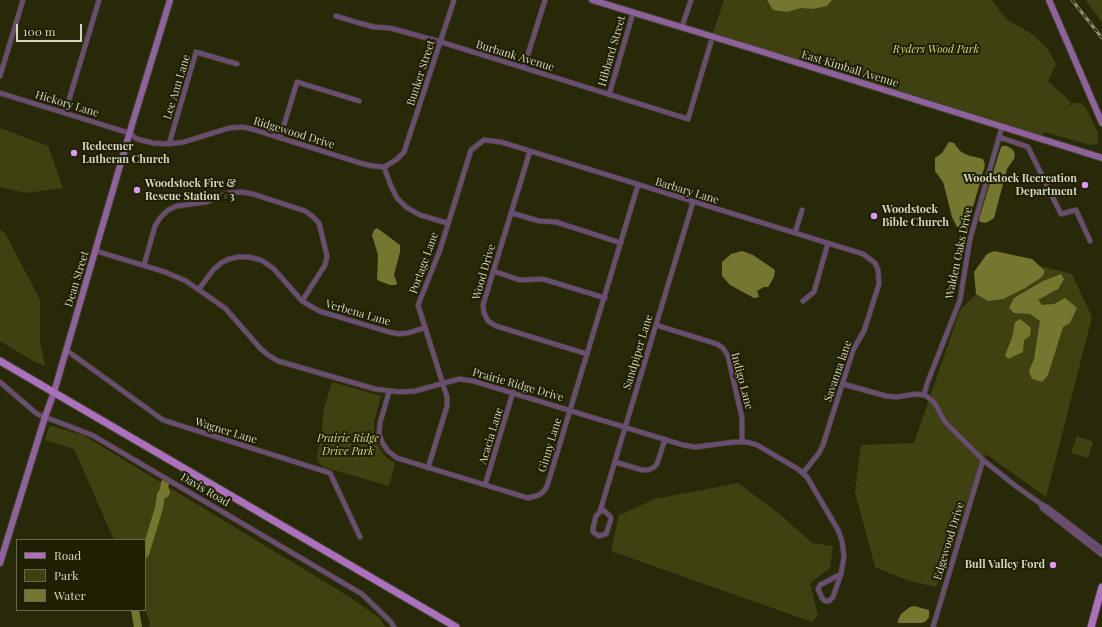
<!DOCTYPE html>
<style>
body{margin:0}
#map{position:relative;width:1102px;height:627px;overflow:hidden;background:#282909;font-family:"Playfair Display",serif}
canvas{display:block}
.legend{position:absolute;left:16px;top:539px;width:130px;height:72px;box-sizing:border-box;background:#1f1f01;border:1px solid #67684f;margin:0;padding:5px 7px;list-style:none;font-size:12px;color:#d4d5c3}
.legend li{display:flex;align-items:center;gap:8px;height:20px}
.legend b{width:20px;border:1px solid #67684f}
.scale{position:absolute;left:16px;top:24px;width:66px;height:18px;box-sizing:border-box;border:2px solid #d4d5c3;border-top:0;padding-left:5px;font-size:12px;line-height:14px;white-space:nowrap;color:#d4d5c3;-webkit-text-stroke:3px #1f1f01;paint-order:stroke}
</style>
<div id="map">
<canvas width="1102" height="627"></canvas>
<ul class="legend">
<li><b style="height:5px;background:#ac70bf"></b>Road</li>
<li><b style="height:11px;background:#404111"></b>Park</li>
<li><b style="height:11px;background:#75762f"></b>Water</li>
</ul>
<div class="scale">100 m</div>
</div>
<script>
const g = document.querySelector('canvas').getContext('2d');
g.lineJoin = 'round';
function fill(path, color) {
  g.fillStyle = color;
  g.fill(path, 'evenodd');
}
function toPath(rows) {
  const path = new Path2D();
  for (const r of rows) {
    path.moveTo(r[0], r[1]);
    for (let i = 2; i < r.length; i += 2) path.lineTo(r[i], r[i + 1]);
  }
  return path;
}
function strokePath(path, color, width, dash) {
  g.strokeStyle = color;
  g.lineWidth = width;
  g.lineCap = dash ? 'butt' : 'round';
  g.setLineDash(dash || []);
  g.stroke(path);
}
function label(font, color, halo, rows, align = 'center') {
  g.font = font + ' "Playfair Display",serif';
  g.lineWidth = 4;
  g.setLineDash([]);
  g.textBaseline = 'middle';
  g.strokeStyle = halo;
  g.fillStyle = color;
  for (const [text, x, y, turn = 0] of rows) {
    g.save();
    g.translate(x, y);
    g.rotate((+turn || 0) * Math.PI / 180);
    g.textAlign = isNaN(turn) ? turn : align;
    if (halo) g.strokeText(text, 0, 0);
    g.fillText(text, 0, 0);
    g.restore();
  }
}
fill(toPath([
 [724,0,992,0,1006,19,1032,34,1048,49,1056,64,1048,81,1071,102,1067,107,1074,103,1081,103,1086,108,1098,133,1098,142,1097,144,1090,145,1045,132,1042,135,713,33],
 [1086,0,1102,0,1102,22,1086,1],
 [0,128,48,146,63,188,26,193,0,187],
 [0,230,5,233,40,300,40,342,45,366,35,362,0,341],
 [1012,259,1072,274,1092,317,1046,497,986,454,955,542,936,587,909,581,875,567,855,492,861,445,914,443,960,310],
 [332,382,381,396,374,422,374,436,381,451,387,458,395,463,389,486,323,467,318,461,317,455,321,440,324,408],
 [51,426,83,435,343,593,380,618,385,627,149,627,150,623,145,610,145,540,114,540,74,449,45,440,49,427],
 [1077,436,1093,442,1088,458,1071,453],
 [738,483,782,516,812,543,833,546,830,568,810,583,818,615,812,622,611,551,619,515,655,499]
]), '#404111');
fill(toPath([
 [767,0,832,0,827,6,812,9,801,8,787,12,773,10],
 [949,142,954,143,960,151,967,155,983,159,985,165,967,228,964,231,957,227,952,217,943,182,935,171,935,158,942,153],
 [1002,146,1007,146,1012,149,1015,154,1014,159,1007,169,994,218,986,223,980,222,979,219,1000,150],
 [377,228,400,245,400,252,394,275,397,283,396,285,390,285,377,280,378,255,372,235,374,230],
 [742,251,753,255,775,270,774,277,768,287,764,287,757,291,759,297,754,298,730,285,722,276,722,262,731,254],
 [994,251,1032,259,1045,271,1042,277,1025,288,1003,299,988,301,976,294,974,272,987,254],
 [1061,274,1064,279,1058,289,1038,300,1042,305,1054,304,1065,298,1077,308,1070,323,1063,327,1048,375,1042,382,1032,379,1029,371,1034,359,1040,321,1030,314,1014,313,1009,308,1014,298,1043,281],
 [1020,319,1031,328,1030,336,1024,340,1023,352,1008,359,1005,355,1012,338,1015,322],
 [914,606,929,610,929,617,926,621,922,623,898,623,898,620,901,614,910,607]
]), '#75762f');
strokePath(toPath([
 [145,554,159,508,161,495,162,493,165,494,166,492,164,489,165,483],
 [135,610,138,627]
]), '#75762f', 8);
const street = toPath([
 [336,16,359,23,374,27,390,28,441,42,688,119,711,42],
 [682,27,691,0],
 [524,67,545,0],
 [0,76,23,0],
 [0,93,129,133,137,139,153,143,169,144,184,142,229,128,242,127,252,129,360,163,373,166,384,167,396,160,404,152,454,0],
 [609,95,633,13],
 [65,113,99,0],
 [999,137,1028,147,1061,214,1076,210,1090,241],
 [280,138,297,82,359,101],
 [169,144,196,52,237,64],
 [530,151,483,305,484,313,488,321,496,326,587,354],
 [384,167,391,186,397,198,406,207,420,215,447,223],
 [512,213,539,221,556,222,621,243],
 [795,233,802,210],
 [96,251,165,272,186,281,225,308,260,348,268,355,278,361,375,389,400,392,415,391,459,379,473,381,683,445,695,447,735,442,747,442,757,445,798,469,807,477,838,530,842,541,844,556,841,574,833,597,829,601,825,601,822,598,818,589,820,585,841,574],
 [144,265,155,226,160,218,168,210,177,206,207,202,228,193,242,192,253,194,305,211,312,216,319,223,327,256,325,265,302,301],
 [493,271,520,280,543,279,605,298],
 [199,289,213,270,221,263,229,259,239,257,249,257,261,260,273,268,302,301,319,311,389,332,399,334,408,333,424,328],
 [803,301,814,292,828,243],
 [656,325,717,344,723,348,728,356,742,418,742,442],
 [66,350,163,420,330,473,360,537],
 [928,381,960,300,970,239,1002,127],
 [0,382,37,414,92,435,362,594,390,621,394,627],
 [843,384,886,396,897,397,915,394,925,395,934,402,945,422,983,460,1017,487,1041,504,1047,507,1102,549],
 [389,392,380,423,379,434,383,444,388,451,397,458,528,498,539,495,545,490,548,483,638,185],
 [924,395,927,384],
 [615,462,642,470,648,470,653,468,657,464,665,439],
 [428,468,447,406,447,397,418,305,440,250,471,150,484,140,501,142,863,254,875,263,878,270,879,284,864,331,853,350,823,445,819,453,803,473],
 [485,485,513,392],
 [1041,504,1042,508,1102,555],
 [601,508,610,516,611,519,606,534,599,536,593,532,593,528,596,516,600,512,601,508,627,421,693,202],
 [933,627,983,460]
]);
const secondary = toPath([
 [592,0,760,51,1102,158],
 [1049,0,1102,123],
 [0,563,45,417,54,392,131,128,170,0]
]);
const primary = toPath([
 [0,361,456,627],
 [1091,627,1102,587]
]);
strokePath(street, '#444527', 6);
strokePath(secondary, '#444527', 8);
strokePath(primary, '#444527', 9);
strokePath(street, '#6a4d73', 4.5);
strokePath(secondary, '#8f619e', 6);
strokePath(primary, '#ac70bf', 7);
const rail = toPath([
 [1072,0,1102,38]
]);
strokePath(rail, '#8d8e76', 3);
strokePath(rail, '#1f1f01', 1.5, [4.5]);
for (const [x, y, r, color] of [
 [74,153,4,"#dd99f3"],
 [1085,185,4,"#dd99f3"],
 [137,190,4,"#dd99f3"],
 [874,216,4,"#dd99f3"],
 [1053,565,4,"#dd99f3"]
]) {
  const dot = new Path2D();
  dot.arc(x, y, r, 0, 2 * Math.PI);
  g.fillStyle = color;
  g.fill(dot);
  strokePath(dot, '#1f1f01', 1.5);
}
label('italic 11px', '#d6da76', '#1f1f01', [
 ["Ryders Wood Park",936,50],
 ["Prairie Ridge",348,439],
 ["Drive Park",348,452]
]);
label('11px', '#d4d5c3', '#1f1f01', [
 ["Hibbard Street",612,51,-74],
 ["Burbank Avenue",515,56,17],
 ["East Kimball Avenue",850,69,17],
 ["Bunker Street",421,73,-72],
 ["Lee Ann Lane",177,87,-73],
 ["Hickory Lane",67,104,17],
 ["Ridgewood Drive",294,133,17],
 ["Barbary Lane",687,191,17],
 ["Walden Oaks Drive",959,253,-78],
 ["Portage Lane",424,263,-70],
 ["Wood Drive",484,272,-74],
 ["Dean Street",77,279,-73],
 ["Verbena Lane",358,313,16],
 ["Sandpiper Lane",638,352,-73],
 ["Savanna lane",838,371,-71],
 ["Indigo Lane",742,381,75],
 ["Prairie Ridge Drive",518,385,16],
 ["Wagner Lane",226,431,17],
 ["Acacia Lane",491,436,-73],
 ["Ginny Lane",550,445,-73],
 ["Davis Road",205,490,30],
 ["Edgewood Drive",949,541,-73]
]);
label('bold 11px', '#d4d5c3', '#1f1f01', [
 ["Redeemer",82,147],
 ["Lutheran Church",82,160],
 ["Woodstock Recreation",1077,179,"right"],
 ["Department",1077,192,"right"],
 ["Woodstock Fire &",145,184],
 ["Rescue Station #3",145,197],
 ["Woodstock",882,210],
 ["Bible Church",882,223],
 ["Bull Valley Ford",1045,565,"right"]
], 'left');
</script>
